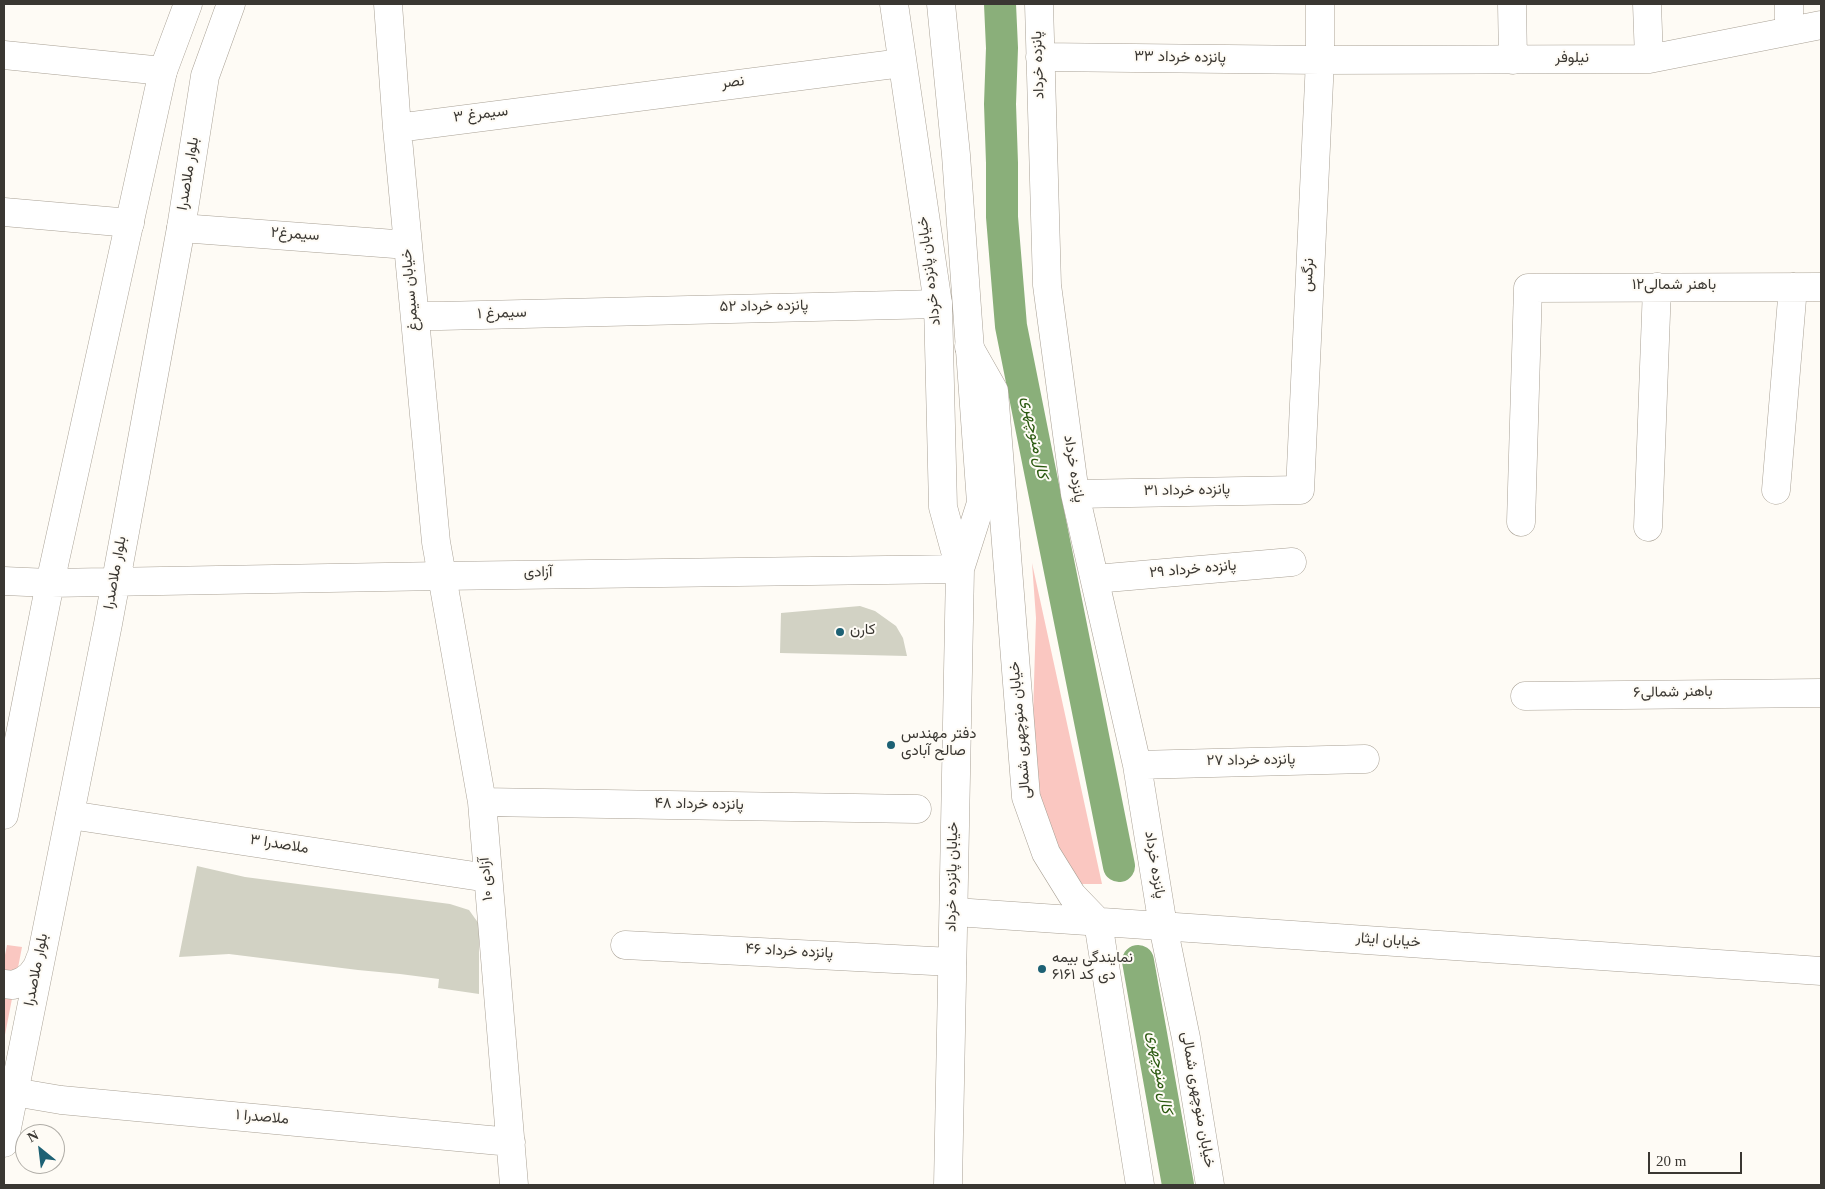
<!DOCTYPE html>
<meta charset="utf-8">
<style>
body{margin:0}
#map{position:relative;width:1825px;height:1189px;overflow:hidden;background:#fefbf5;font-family:Georgia,serif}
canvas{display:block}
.frame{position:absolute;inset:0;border:5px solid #3a3732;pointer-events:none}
.north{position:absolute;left:15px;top:1124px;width:50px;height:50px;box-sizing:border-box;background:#fefbf5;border:1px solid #b0ada7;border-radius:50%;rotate:331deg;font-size:14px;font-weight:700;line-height:20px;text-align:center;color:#3a3732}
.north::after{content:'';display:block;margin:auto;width:18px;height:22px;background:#1d6174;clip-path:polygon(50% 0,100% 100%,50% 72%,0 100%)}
.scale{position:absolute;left:1648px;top:1152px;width:94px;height:22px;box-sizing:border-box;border:2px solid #3a3732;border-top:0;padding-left:6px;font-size:15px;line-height:18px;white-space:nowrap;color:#3a3732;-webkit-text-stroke:4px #fefbf5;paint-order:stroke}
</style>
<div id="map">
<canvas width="1825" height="1189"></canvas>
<div class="frame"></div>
<div class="north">N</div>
<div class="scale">20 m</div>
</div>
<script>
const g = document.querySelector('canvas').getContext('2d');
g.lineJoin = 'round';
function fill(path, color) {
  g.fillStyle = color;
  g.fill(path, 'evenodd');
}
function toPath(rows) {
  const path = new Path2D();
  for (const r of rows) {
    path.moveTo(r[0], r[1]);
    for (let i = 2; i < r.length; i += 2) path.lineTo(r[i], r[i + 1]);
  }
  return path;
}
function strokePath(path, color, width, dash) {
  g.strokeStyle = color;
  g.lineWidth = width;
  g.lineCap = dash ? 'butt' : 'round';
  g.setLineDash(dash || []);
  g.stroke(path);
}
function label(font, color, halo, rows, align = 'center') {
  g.font = font + ' Georgia,Vazirmatn,serif';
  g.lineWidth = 4;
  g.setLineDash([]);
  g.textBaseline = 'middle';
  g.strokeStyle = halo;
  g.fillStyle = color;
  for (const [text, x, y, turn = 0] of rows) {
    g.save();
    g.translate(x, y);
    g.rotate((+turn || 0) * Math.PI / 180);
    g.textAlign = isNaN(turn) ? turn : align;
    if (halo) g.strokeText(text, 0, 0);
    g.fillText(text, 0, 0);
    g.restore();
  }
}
fill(toPath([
 [1032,563,1102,884,1078,884,1054,843,1038,792,1033,715,1036,618],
 [7,945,22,947,4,1040,4,960]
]), '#fac7c1');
strokePath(toPath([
 [1000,4,1002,48,1000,104,1002,163,1002,217,1011,326,1119,866],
 [1138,961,1178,1185]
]), '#8aaf7a', 32);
fill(toPath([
 [860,606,875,611,896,626,903,638,907,656,780,653,781,613],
 [197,866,245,877,450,904,469,910,479,924,479,994,438,988,439,979,400,974,358,970,229,954,179,957]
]), '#d2d2c4');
const minor = toPath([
 [388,4,397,128,436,542,482,802,514,1185],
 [1039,4,1047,285,1075,494,1137,765,1163,926,1186,1038,1210,1185],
 [1512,4,1513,60],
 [1647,4,1649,59],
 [1789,4,1789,31],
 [4,55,163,71],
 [1040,57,1320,60,1649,59,1821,25],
 [397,128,902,63],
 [4,212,130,223],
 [181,228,408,245],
 [415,316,440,316,938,304],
 [969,347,994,391,1026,797,1046,853,1072,895,1098,922,1140,1185],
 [1776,490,1793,287],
 [1075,494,1300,490,1320,60,1320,4],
 [1521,522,1528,288,1821,287],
 [1648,527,1657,287],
 [1095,579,1292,562],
 [4,581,50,583],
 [1525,696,1821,693],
 [1137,765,1365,759],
 [482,802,917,809],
 [70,815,488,878],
 [955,912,1821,971],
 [625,945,952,962],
 [14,1092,61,1100,511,1142]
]);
const major = toPath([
 [894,4,938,304,943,507,960,569],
 [941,4,956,155,981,503,960,569,948,1185],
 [50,583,441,576,960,569],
 [4,815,50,583,163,71,188,4],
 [4,984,13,985,23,981,31,975,37,967,40,959],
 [4,1143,108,624,181,228,205,76,231,4]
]);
strokePath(minor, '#a9a195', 29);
strokePath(major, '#a9a195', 29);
strokePath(minor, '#fff', 28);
strokePath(major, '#fff', 28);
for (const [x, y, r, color] of [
 [840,632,5,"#1d6174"],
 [891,745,5,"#1d6174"],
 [1042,969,5,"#1d6174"]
]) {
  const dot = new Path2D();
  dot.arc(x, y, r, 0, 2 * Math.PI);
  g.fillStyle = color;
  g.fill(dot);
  strokePath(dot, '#fefbf5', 2);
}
label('15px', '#3a3732', '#fefbf5', [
 ["پانزده خرداد ۳۳",1180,59,1],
 ["نیلوفر",1572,60],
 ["پانزده خرداد",1040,65,-92],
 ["نصر",733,84,-7],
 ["سیمرغ ۳",481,116,-7],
 ["بلوار ملاصدرا",190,174,-81],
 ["سیمرغ۲",295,236,4],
 ["خیابان پانزده خرداد",931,271,-97],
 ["نرگس",1310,275,-87],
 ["باهنر شمالی۱۲",1674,287],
 ["خیابان سیمرغ",412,290,-95],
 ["پانزده خرداد ۵۲",764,308,-1],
 ["سیمرغ ۱",502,315,-2],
 ["پانزده خرداد",1072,469,81],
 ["پانزده خرداد ۳۱",1187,492,-1],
 ["پانزده خرداد ۲۹",1193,571,-5],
 ["بلوار ملاصدرا",117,573,-80],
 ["آزادی",538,574,-1],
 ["باهنر شمالی۶",1673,694,-1],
 ["خیابان منوچهری شمالی",1022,730,-95],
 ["پانزده خرداد ۲۷",1251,762,-1],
 ["پانزده خرداد ۴۸",699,806,1],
 ["ملاصدرا ۳",279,846,9],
 ["پانزده خرداد",1153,865,81],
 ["خیابان پانزده خرداد",954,877,-89],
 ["آزادی ۱۰",488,879,-95],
 ["خیابان ایثار",1388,942,4],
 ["پانزده خرداد ۴۶",789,953,3],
 ["بلوار ملاصدرا",38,970,-79],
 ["خیابان منوچهری شمالی",1196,1100,80],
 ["ملاصدرا ۱",262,1119,5]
]);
label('15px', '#3a3732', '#fefbf5', [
 ["کارن",850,632],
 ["دفتر مهندس",901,736],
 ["صالح آبادی",901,753],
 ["نمایندگی بیمه",1052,960],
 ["دی کد ۶۱۶۱",1052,977]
], 'left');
label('italic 16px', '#2a590f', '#fefbf5', [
 ["کال منوچهری",1033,438,79],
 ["کال منوچهری",1158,1073,80]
]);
</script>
